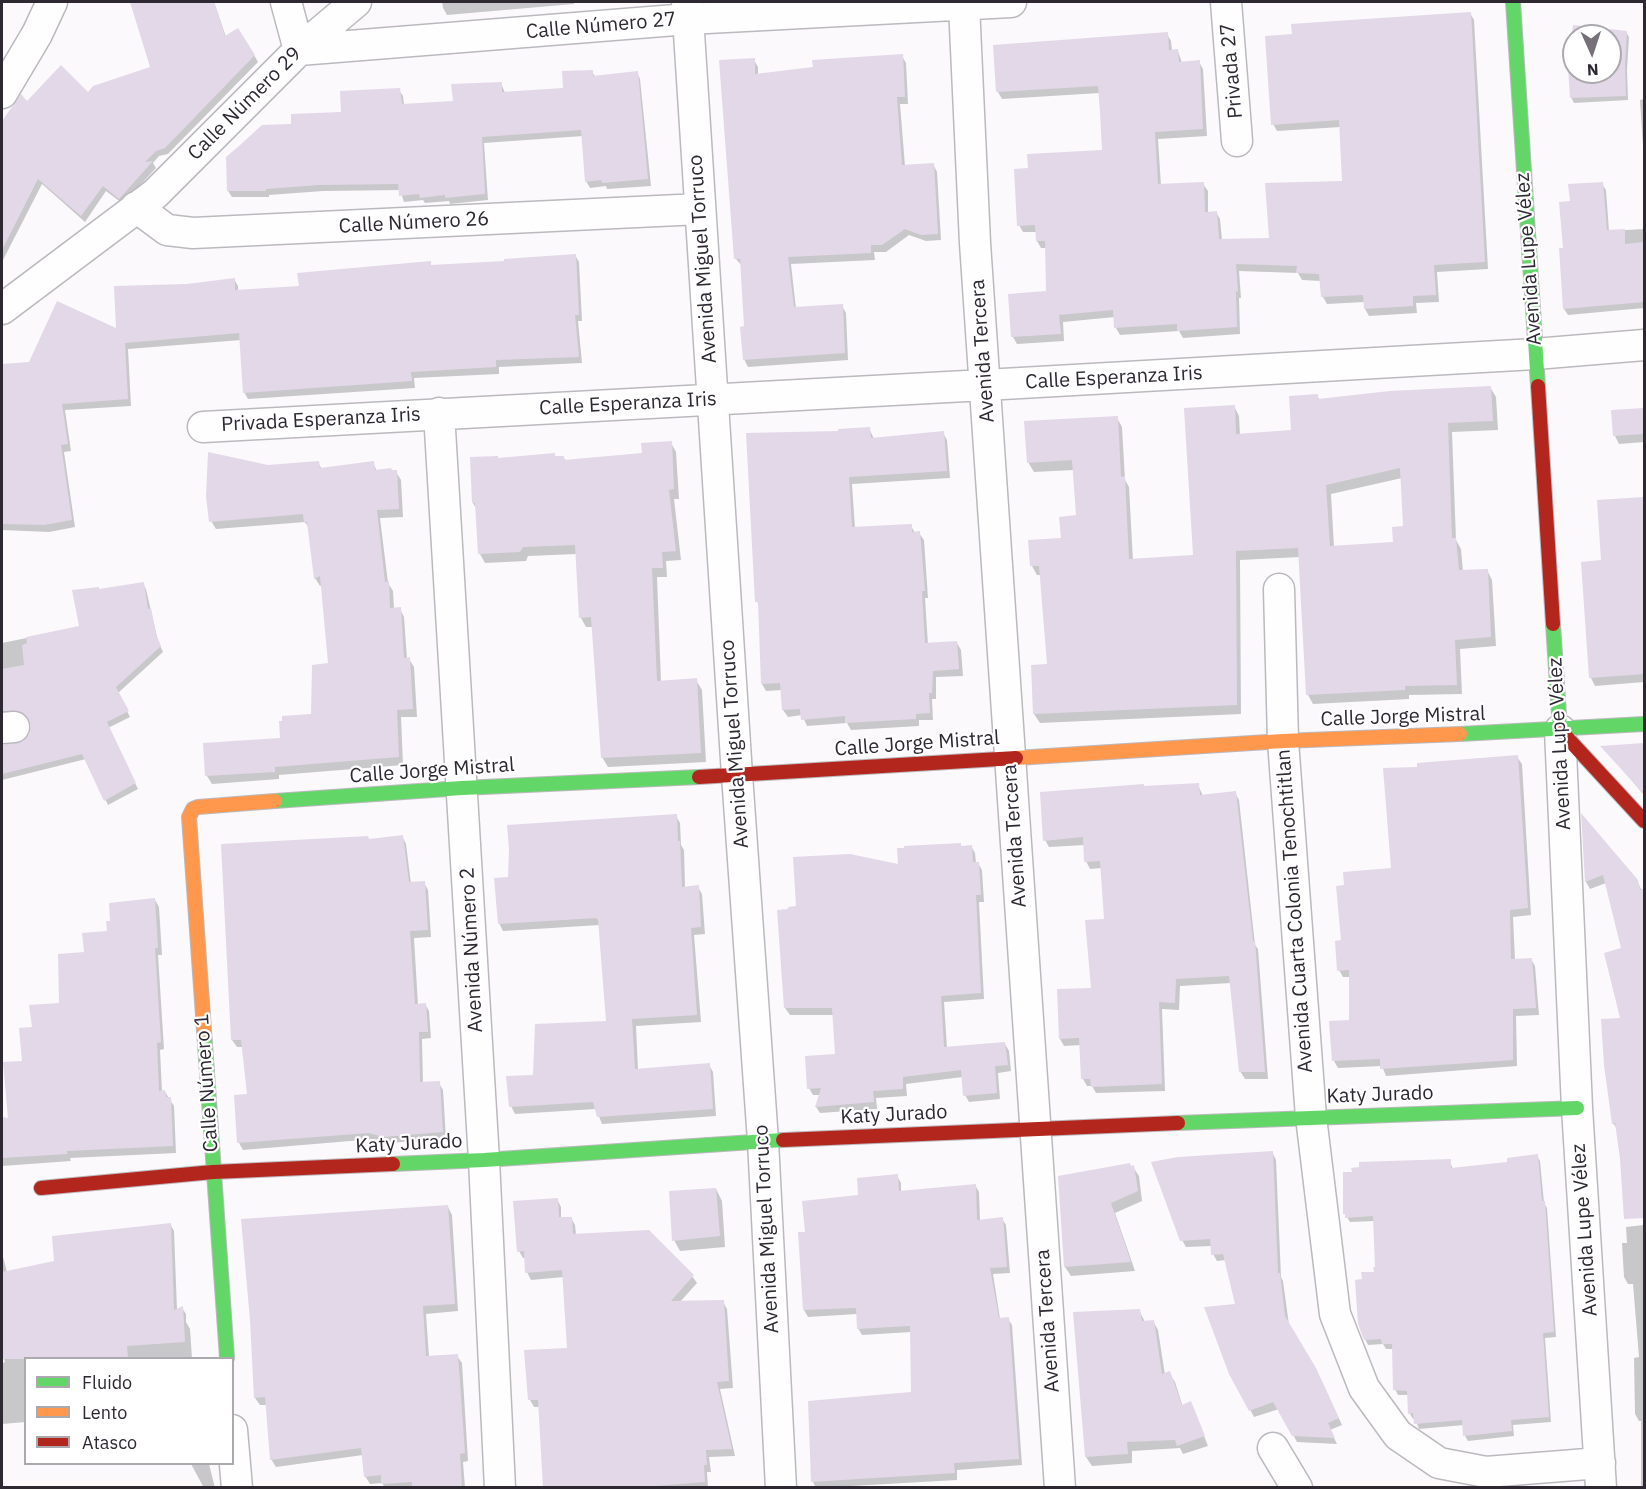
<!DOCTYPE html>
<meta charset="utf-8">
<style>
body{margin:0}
#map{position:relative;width:1646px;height:1489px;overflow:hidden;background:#fbf9fc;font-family:"IBM Plex Sans",sans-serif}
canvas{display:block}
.frame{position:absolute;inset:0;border:3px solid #2e2832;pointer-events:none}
.legend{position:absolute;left:24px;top:1357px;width:210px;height:108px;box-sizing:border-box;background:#fff;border:2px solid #aba9ad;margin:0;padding:8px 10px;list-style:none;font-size:18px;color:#2e2832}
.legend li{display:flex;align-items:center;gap:12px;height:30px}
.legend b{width:30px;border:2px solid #aba9ad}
.north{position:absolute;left:1562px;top:24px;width:60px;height:60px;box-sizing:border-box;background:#fff;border:2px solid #aba9ad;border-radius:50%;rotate:177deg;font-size:16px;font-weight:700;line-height:24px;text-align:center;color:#2e2832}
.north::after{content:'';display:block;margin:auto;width:21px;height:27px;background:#767179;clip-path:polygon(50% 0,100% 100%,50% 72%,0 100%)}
</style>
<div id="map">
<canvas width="1646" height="1489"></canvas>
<div class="frame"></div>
<ul class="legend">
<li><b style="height:8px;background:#63d668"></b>Fluido</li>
<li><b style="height:8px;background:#ff974d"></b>Lento</li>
<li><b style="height:8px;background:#b3261e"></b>Atasco</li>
</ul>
<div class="north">N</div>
</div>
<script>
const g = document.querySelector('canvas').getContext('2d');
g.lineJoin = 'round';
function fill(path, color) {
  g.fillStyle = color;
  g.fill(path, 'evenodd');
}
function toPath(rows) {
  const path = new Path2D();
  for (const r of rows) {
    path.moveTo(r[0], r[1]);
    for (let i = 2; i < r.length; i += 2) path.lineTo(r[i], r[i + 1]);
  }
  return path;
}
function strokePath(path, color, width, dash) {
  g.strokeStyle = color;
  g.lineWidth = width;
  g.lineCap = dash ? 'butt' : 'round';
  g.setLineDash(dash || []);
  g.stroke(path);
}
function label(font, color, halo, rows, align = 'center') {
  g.font = font + ' "IBM Plex Sans",sans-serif';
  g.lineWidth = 4.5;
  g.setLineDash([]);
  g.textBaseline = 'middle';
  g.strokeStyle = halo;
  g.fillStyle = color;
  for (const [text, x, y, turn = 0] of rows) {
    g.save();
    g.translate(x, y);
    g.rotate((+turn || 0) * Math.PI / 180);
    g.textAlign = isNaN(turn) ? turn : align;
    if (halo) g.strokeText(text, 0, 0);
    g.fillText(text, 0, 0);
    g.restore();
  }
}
fill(toPath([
 [132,2,214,2,226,37,254,55,258,62,168,154,159,156,153,163,156,168,123,204,106,191,85,222,42,184,2,262,2,124,21,97,27,104,88,95,152,68],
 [442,2,574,2,574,4,447,15,443,8],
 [1470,13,1474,20,1488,269,1437,272,1439,302,1416,303,1417,313,1369,316,1365,309,1365,302,1327,304,1323,297,1321,281,1302,280,1298,273,1239,271,1241,298,1239,298,1240,334,1183,338,1179,331,1120,335,1116,328,1115,317,1063,322,1064,341,1017,344,1013,337,1010,295,1048,292,1046,248,1041,248,1037,241,1037,232,1023,232,1019,225,1029,169,1103,151,1100,93,1002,99,998,92,995,46,1167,34,1171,41,1172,51,1178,51,1182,63,1199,62,1203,69,1207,136,1158,139,1161,186,1203,184,1208,191,1208,213,1216,212,1220,219,1222,240,1271,240,1344,182,1341,127,1277,131,1273,124],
 [1574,27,1626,32,1629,37,1627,70,1628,100,1574,103,1571,97],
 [1574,36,1610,36,1610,72,1574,72],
 [902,56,906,63,908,104,900,104,905,166,933,164,937,172,941,240,926,241,909,235,886,252,874,252,875,260,791,264,796,309,842,306,846,313,848,360,748,367,744,359,745,328,742,266,736,259,754,60,758,67,758,75],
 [592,71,595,77,637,72,640,79,651,186,607,189,606,186,590,188,586,181,583,136,484,143,488,200,450,204,449,201,425,203,423,200,404,202,400,190,323,191,269,195,269,197,232,197,228,191,293,125,342,113,399,90,403,96,404,105,454,102,501,83,505,93,565,89],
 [1644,99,1644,162,1640,100],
 [1602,184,1606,190,1609,231,1644,229,1644,308,1568,315,1564,309,1564,249,1571,202],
 [575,255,579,262,582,321,578,321,582,363,499,367,499,374,414,378,415,388,248,399,244,392,241,340,128,349,131,406,65,410,71,451,64,452,75,527,49,532,2,530,2,396,4,395,30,364,118,331,187,285,234,279,238,286,238,292,300,288,430,263,432,267,506,263],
 [1490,387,1496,397,1498,430,1452,432,1456,540,1461,549,1463,572,1487,570,1492,580,1496,646,1460,649,1462,694,1409,695,1409,699,1313,704,1308,695,1300,557,1240,560,1241,714,1040,723,1034,714,1049,665,1042,575,1037,575,1032,566,1062,539,1078,517,1074,470,1034,472,1028,462,1117,418,1122,427,1125,480,1129,487,1133,561,1194,556,1234,406,1239,416,1240,435,1292,431,1317,396,1320,400],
 [1402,478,1404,528,1394,543,1334,547,1331,494],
 [1644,409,1644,442,1619,444,1615,436,1613,412],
 [869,428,874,439,943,433,947,440,950,478,852,484,855,529,911,526,915,533,919,533,924,540,928,598,925,598,928,645,957,643,961,650,963,676,936,677,936,699,932,699,933,720,919,720,919,726,851,730,847,723,807,726,802,715,788,717,783,710,782,690,766,691,762,684,759,606,757,601,839,432],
 [671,443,676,452,679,499,674,499,681,560,666,561,667,577,657,577,661,682,696,680,702,690,706,762,608,767,602,757,594,627,586,627,581,618,577,554,528,556,526,561,485,563,480,554,477,510,473,503,499,459,563,457,566,461,643,454],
 [318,463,322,469,373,463,377,471,396,472,401,480,403,517,380,518,388,583,393,591,394,609,400,609,404,617,407,659,409,659,414,667,417,717,401,717,403,765,279,775,279,779,212,784,207,776,204,744,281,739,283,723,312,716,330,665,322,585,320,586,315,578,310,530,305,522,216,529,211,521,268,466],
 [1644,498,1644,682,1595,686,1591,678,1603,561,1599,502],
 [143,584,146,589,158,641,163,652,118,693,130,717,108,728,138,789,108,805,86,759,2,780,2,745,16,746,25,742,31,736,33,725,26,717,16,715,2,718,2,643,80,627,99,590],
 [1644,744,1644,795,1603,747],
 [1517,757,1522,764,1531,915,1513,917,1515,960,1531,959,1535,966,1539,1015,1516,1016,1517,1066,1386,1076,1382,1066,1338,1068,1334,1061,1351,1021,1351,977,1343,977,1339,970,1343,942,1393,869,1419,768],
 [1198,785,1203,796,1235,793,1239,800,1255,945,1258,949,1268,1079,1245,1079,1240,1071,1231,983,1180,986,1179,1010,1162,1009,1165,1091,1096,1093,1092,1086,1087,1086,1083,1079,1081,1045,1064,1046,1060,1039,1093,990,1105,920,1102,868,1090,869,1086,861,1085,845,1049,847,1045,840,1144,787],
 [676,816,680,823,681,845,684,850,685,888,698,887,702,894,705,934,694,935,701,1022,636,1026,638,1070,709,1065,713,1072,716,1116,602,1124,596,1109,515,1114,511,1106,535,1076,607,1022,600,925,503,931,499,923,510,878],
 [1583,817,1637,881,1642,891,1644,891,1644,1201,1630,1206,1617,1129,1613,1123,1622,1019,1623,949,1606,883,1590,889,1586,882],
 [402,836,406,844,411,884,424,883,428,890,431,937,414,938,418,1005,425,1004,429,1011,431,1038,422,1039,423,1084,439,1083,443,1090,446,1139,388,1143,374,1139,243,1150,239,1143,249,1095,243,1047,237,1047,232,1040,369,840],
 [971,846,975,853,976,863,978,863,982,870,984,902,979,902,984,999,944,1002,947,1048,1005,1044,1009,1051,1011,1071,998,1073,1000,1099,969,1102,965,1095,963,1077,906,1084,907,1096,876,1098,877,1109,820,1113,816,1107,820,1095,813,1095,809,1088,836,1055,834,1015,790,1015,785,1008,798,908,900,866,961,847],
 [155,900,159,907,162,955,158,955,164,1049,160,1050,162,1092,165,1092,174,1106,176,1153,70,1158,71,1161,2,1166,2,1119,9,1120,33,1028,61,1005,86,954,108,932],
 [1272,1152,1276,1160,1281,1277,1283,1281,1289,1325,1319,1376,1342,1425,1330,1430,1337,1444,1297,1442,1279,1409,1254,1417,1231,1373,1237,1305,1226,1260,1217,1261,1213,1254,1212,1246,1186,1247,1182,1240],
 [1537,1156,1540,1161,1544,1203,1547,1208,1556,1337,1545,1338,1551,1422,1513,1425,1514,1436,1468,1441,1465,1436,1464,1425,1419,1429,1415,1418,1413,1419,1410,1414,1408,1395,1398,1395,1395,1389,1393,1349,1386,1349,1383,1344,1368,1345,1365,1339,1363,1281,1376,1273,1374,1221,1350,1222,1345,1214,1450,1161,1453,1170,1509,1163],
 [1133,1167,1139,1176,1142,1201,1115,1213,1135,1271,1071,1276,1065,1267,1060,1177],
 [897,1176,901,1183,901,1192,975,1185,979,1192,980,1221,1002,1219,1006,1225,1010,1273,993,1274,1000,1319,1008,1319,1012,1325,1022,1465,957,1470,957,1480,816,1488,813,1482,912,1393,911,1332,862,1335,858,1328,857,1314,808,1317,804,1310,806,1233,860,1196],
 [716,1189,722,1201,725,1247,680,1251,674,1240],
 [557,1199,561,1207,561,1219,571,1218,575,1225,576,1235,692,1276,697,1283,680,1302,723,1302,727,1309,733,1388,720,1389,735,1456,709,1457,711,1472,707,1472,708,1488,545,1488,540,1407,534,1407,530,1400,568,1350,564,1277,531,1280,527,1272,526,1258,523,1258,519,1251],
 [448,1207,452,1215,458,1311,426,1314,429,1357,457,1356,462,1363,468,1461,463,1462,465,1488,385,1488,382,1483,370,1484,365,1476,363,1455,276,1467,271,1459,267,1405,260,1405,255,1398],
 [170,1224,174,1231,177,1310,182,1308,186,1314,186,1322,190,1329,192,1358,26,1358,26,1422,2,1424,2,1363,5,1362,2,1354,2,1253,7,1272,56,1262],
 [1644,1225,1644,1488,1641,1488,1641,1421,1639,1421,1635,1414,1634,1358,1639,1357,1633,1284,1628,1284,1624,1277,1622,1243,1627,1243,1626,1227],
 [1139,1310,1145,1322,1153,1321,1158,1330,1165,1375,1169,1373,1175,1382,1183,1407,1191,1403,1208,1446,1183,1454,1180,1448,1132,1451,1132,1463,1092,1466,1086,1457],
 [191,1464,209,1464,215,1488,204,1488]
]), '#0003');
fill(toPath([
 [130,2,214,2,225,36,238,28,255,55,165,148,156,151,145,162,153,161,119,199,103,186,81,216,38,179,2,250,2,121,21,94,27,101,61,65,88,92,93,86,150,67],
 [1471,12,1485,262,1434,265,1436,295,1413,296,1413,306,1364,309,1363,295,1321,297,1319,274,1296,273,1297,266,1236,264,1238,292,1236,291,1237,327,1177,331,1177,324,1114,328,1113,310,1059,315,1061,334,1011,337,1008,294,1046,291,1045,241,1036,241,1035,225,1017,226,1014,169,1028,168,1027,154,1102,150,1100,112,1098,86,996,92,993,45,1168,32,1169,50,1178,49,1179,62,1200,60,1203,129,1155,132,1158,184,1204,182,1205,212,1217,211,1219,239,1269,238,1265,183,1342,181,1339,120,1271,125,1265,36,1292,34,1291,24],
 [1573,25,1627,31,1625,63,1626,96,1570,98,1568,67],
 [1574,36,1610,36,1610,72,1574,72],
 [903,54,905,97,897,97,902,165,934,163,938,234,921,235,905,229,882,245,871,245,871,253,788,257,794,307,843,304,845,353,743,360,740,327,744,326,740,259,734,259,719,60,755,58,755,74,813,67,812,60],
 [593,70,593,76,638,71,648,179,602,183,601,180,585,182,581,130,482,137,485,194,445,198,445,195,420,198,419,194,399,196,398,184,319,185,266,189,266,191,227,191,226,157,239,146,262,125,291,124,291,114,341,112,340,91,400,88,402,104,453,101,451,84,502,82,502,92,563,88,562,71],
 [1603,182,1607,230,1625,229,1625,244,1644,242,1644,302,1563,309,1559,248,1563,248,1559,202,1570,201,1568,184],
 [576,254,579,315,575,315,579,357,496,360,496,367,411,372,412,381,243,393,239,333,125,343,128,399,62,404,68,444,61,445,72,520,44,525,2,524,2,364,29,362,57,301,116,328,114,286,187,284,235,278,235,290,299,286,297,273,431,261,431,265,504,261,504,259],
 [1491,386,1493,421,1448,423,1452,538,1456,538,1459,570,1488,569,1491,637,1455,640,1457,685,1405,686,1405,690,1306,695,1298,548,1236,551,1237,705,1033,714,1031,665,1047,664,1039,566,1030,566,1028,540,1061,538,1059,517,1076,515,1072,460,1027,463,1024,421,1118,416,1121,477,1125,476,1129,559,1193,555,1184,408,1235,405,1236,434,1291,430,1289,396,1318,394,1318,399,1390,391],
 [1400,468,1403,526,1392,527,1393,542,1330,546,1326,485],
 [1644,408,1644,434,1613,436,1611,410],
 [870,427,871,438,944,431,947,471,849,477,852,527,912,524,912,532,920,531,925,591,922,591,925,643,957,641,959,669,933,671,932,693,929,693,930,713,916,714,916,719,845,723,845,716,801,720,800,709,782,710,780,683,761,684,758,602,755,602,754,583,746,433,838,431,838,429],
 [672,441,674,489,669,490,676,551,662,552,663,568,652,568,657,681,697,678,701,753,601,758,591,617,579,618,575,545,523,547,520,552,478,554,475,503,472,503,470,457,498,456,498,458,555,453,555,456,564,456,564,460,642,453,641,443],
 [208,452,268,465,319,461,320,468,374,461,375,470,391,468,392,470,397,470,399,509,377,510,385,582,389,581,390,608,401,607,404,658,410,657,413,709,397,710,399,757,275,767,275,772,205,776,203,743,280,738,279,721,282,721,282,716,311,714,312,665,328,663,320,576,314,579,307,522,304,523,303,514,209,522,206,496],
 [1644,497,1644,674,1589,678,1581,562,1601,560,1597,500],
 [144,582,148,609,151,608,156,634,161,646,116,687,129,711,107,722,136,783,104,801,82,754,2,774,2,745,23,741,29,735,31,726,28,718,22,712,2,711,2,669,24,665,22,645,27,643,26,637,79,626,72,590,99,587,99,589],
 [1644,743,1644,794,1600,746],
 [1518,755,1528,908,1510,910,1511,959,1532,958,1536,1008,1513,1009,1513,1060,1380,1069,1380,1059,1332,1061,1329,1021,1349,1020,1349,970,1337,971,1335,941,1341,940,1336,886,1344,885,1343,872,1391,868,1383,768,1417,767,1417,763],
 [1199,783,1200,795,1236,791,1253,941,1255,940,1265,1072,1239,1072,1229,976,1176,979,1175,1003,1159,1002,1162,1084,1091,1087,1090,1079,1081,1079,1079,1038,1059,1039,1057,989,1091,988,1085,920,1104,919,1100,861,1084,862,1083,837,1043,841,1040,792,1144,784,1144,786],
 [1581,813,1638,880,1640,890,1644,888,1644,1218,1624,1219,1620,1159,1615,1123,1612,1124,1604,1065,1601,1019,1620,1018,1604,953,1621,948,1603,875,1585,882],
 [677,814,678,841,680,841,682,887,699,885,701,927,691,928,697,1015,632,1019,635,1069,710,1063,713,1109,597,1117,593,1102,509,1107,506,1076,533,1075,535,1024,606,1021,598,920,596,918,498,924,494,878,508,877,509,849,507,825],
 [403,835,409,882,425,881,428,930,410,931,415,1004,426,1003,428,1032,419,1032,420,1082,440,1081,443,1132,383,1137,369,1133,237,1143,234,1095,247,1094,241,1040,231,1040,221,844,368,836,369,839],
 [961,843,961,846,972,845,973,862,979,862,981,895,976,895,981,993,941,996,944,1047,1005,1042,1008,1065,995,1066,997,1093,963,1096,961,1070,903,1077,903,1089,873,1091,874,1102,815,1107,821,1088,807,1089,805,1056,835,1054,832,1008,784,1008,777,910,788,909,788,907,796,906,793,857,850,854,898,864,897,848,904,848,904,846],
 [155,898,158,948,155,948,161,1042,157,1043,159,1091,165,1090,166,1097,171,1097,173,1146,67,1151,67,1154,2,1158,2,1117,8,1118,3,1062,22,1061,19,1028,32,1027,29,1005,59,1003,58,954,84,952,82,933,107,931,106,921,110,921,109,903],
 [1273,1151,1278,1273,1280,1273,1285,1316,1316,1368,1339,1418,1328,1423,1335,1438,1292,1436,1273,1402,1249,1411,1229,1374,1204,1307,1235,1304,1223,1254,1211,1255,1210,1239,1180,1241,1151,1162,1178,1157],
 [1538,1154,1542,1201,1545,1201,1554,1332,1543,1333,1549,1417,1511,1420,1512,1431,1463,1436,1462,1420,1414,1424,1413,1413,1408,1414,1407,1391,1393,1390,1392,1344,1382,1344,1381,1339,1364,1340,1358,1324,1355,1280,1362,1279,1361,1272,1374,1272,1373,1267,1375,1267,1373,1216,1345,1218,1345,1214,1343,1214,1343,1172,1352,1172,1351,1168,1359,1167,1359,1162,1451,1159,1451,1168,1507,1162,1507,1158],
 [1130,1163,1131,1166,1134,1165,1138,1191,1111,1203,1131,1262,1064,1267,1058,1176],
 [898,1174,899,1191,976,1184,977,1220,1003,1217,1007,1267,990,1268,999,1318,1009,1317,1019,1459,954,1463,955,1473,811,1482,808,1401,911,1392,910,1326,857,1329,856,1308,803,1310,798,1232,805,1232,802,1201,858,1195,857,1178],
 [716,1188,720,1236,672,1241,669,1191],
 [558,1198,559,1217,572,1217,573,1234,649,1230,694,1275,671,1301,724,1300,729,1381,717,1382,732,1449,706,1450,707,1465,704,1465,705,1482,630,1488,543,1488,538,1400,528,1400,524,1350,567,1348,562,1270,525,1273,524,1251,517,1252,513,1201],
 [448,1205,455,1304,423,1306,426,1356,458,1354,465,1453,460,1454,462,1488,412,1488,412,1482,381,1484,381,1475,364,1477,361,1448,270,1460,265,1397,254,1398,250,1320,241,1219],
 [171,1223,174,1310,183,1306,185,1342,127,1346,128,1359,2,1359,2,1272,54,1261,52,1236],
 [1140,1309,1142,1321,1154,1320,1162,1374,1170,1371,1182,1405,1191,1401,1205,1436,1177,1446,1175,1440,1127,1442,1128,1454,1085,1457,1073,1312]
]), '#e2d8e8');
const street = toPath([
 [286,2,299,50,688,19,1011,2],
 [687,2,737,775,763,1141,781,1488],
 [1226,2,1237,141],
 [964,5,975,243,1060,1488],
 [2,93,37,34,52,2],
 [136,207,167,230,193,233,700,209],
 [2,309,155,194,299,50,356,2],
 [439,413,484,1160,500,1488],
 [203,427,985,385,1535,354,1644,345],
 [1279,589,1283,741,1311,1117,1335,1314,1364,1388,1398,1435,1439,1463,1486,1472,1600,1463],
 [2,728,14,727],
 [1560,730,1577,1108,1601,1488],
 [232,1430,237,1488],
 [1273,1448,1297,1488]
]);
const fast = toPath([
 [1513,2,1538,386],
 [1553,624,1560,730],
 [1460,734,1644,724],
 [275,801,462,788,699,777],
 [204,1030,227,1358],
 [1178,1123,1577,1108],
 [393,1164,484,1160,783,1140]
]);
const slow = toPath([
 [1016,758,1283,741,1460,734],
 [204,1030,189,817,193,809,198,807,275,801]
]);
const jam = toPath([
 [1538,386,1553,624],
 [1560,730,1644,821],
 [699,777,1016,758],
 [783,1140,1178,1123],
 [41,1188,213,1172,393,1164]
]);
strokePath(street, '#bcb9be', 33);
strokePath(fast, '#bcb9be', 16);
strokePath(slow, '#bcb9be', 16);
strokePath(jam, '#bcb9be', 16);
strokePath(street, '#fefeff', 30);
strokePath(fast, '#63d668', 14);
strokePath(slow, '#ff974d', 14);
strokePath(jam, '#b3261e', 14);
label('20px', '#2e2832', '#fff', [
 ["Calle Número 27",601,26,-5],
 ["Privada 27",1232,71,-95],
 ["Calle Número 29",245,104,-45],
 ["Calle Número 26",414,223,-3],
 ["Avenida Miguel Torruco",703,259,-94],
 ["Avenida Lupe Vélez",1529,259,-94],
 ["Avenida Tercera",983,351,-94],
 ["Calle Esperanza Iris",1114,378,-3],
 ["Calle Esperanza Iris",628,404,-3],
 ["Privada Esperanza Iris",321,420,-3],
 ["Calle Jorge Mistral",1403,717,-2],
 ["Avenida Miguel Torruco",735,744,-94],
 ["Calle Jorge Mistral",917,744,-4],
 ["Avenida Lupe Vélez",1560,744,-93],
 ["Calle Jorge Mistral",432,771,-4],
 ["Avenida Tercera",1015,836,-94],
 ["Avenida Cuarta Colonia Tenochtitlan",1295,911,-94],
 ["Avenida Número 2",472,950,-93],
 ["Calle Número 1",207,1083,-94],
 ["Katy Jurado",1380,1095,-2],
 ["Katy Jurado",894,1115,-3],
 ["Katy Jurado",409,1144,-3],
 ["Avenida Miguel Torruco",767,1229,-93],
 ["Avenida Lupe Vélez",1585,1230,-94],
 ["Avenida Tercera",1048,1321,-94]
]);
</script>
